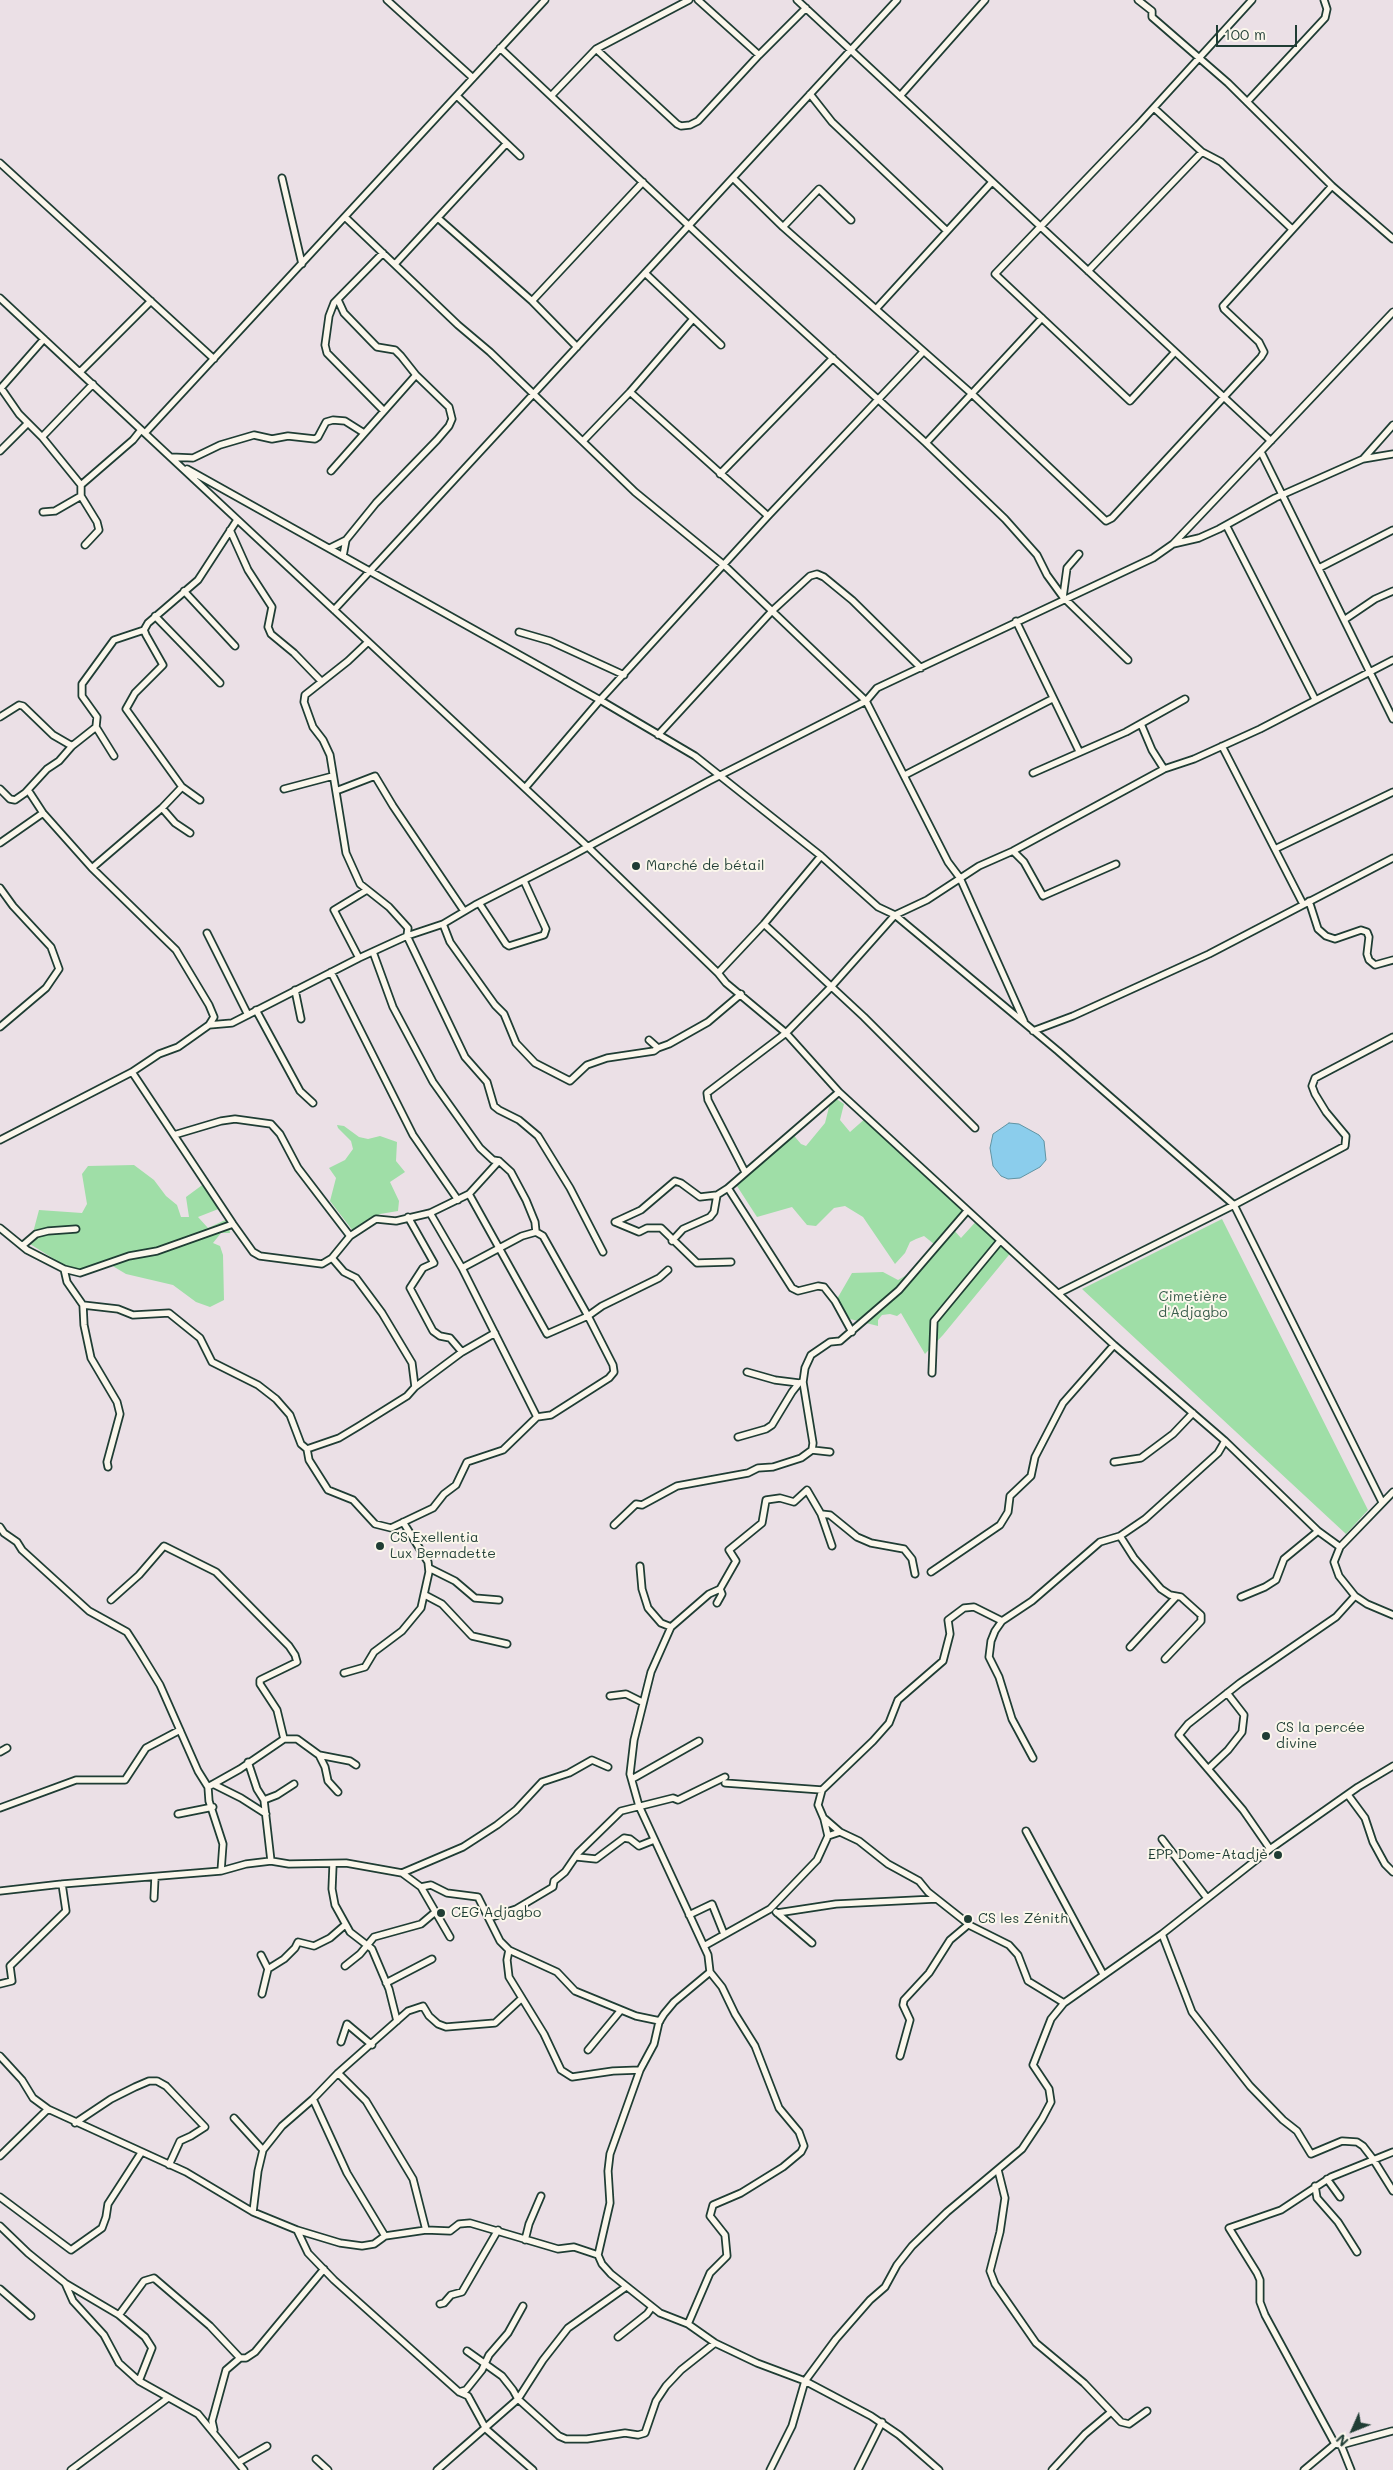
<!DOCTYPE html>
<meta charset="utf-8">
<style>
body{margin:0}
#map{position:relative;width:1393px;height:2470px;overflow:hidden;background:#ebe0e6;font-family:Mali,sans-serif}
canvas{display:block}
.north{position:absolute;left:1328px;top:2405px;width:50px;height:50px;-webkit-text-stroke:4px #fbf7ec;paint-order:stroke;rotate:226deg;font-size:14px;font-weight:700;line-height:20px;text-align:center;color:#1f3d34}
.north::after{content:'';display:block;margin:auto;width:18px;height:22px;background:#1f3d34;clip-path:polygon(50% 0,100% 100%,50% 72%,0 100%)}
.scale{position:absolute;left:1216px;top:25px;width:81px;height:22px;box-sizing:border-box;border:2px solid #1f3d34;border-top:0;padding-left:6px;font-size:15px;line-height:18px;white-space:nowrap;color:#1f3d34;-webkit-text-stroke:4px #fbf7ec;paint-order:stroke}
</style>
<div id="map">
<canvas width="1393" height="2470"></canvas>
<div class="north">N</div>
<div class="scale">100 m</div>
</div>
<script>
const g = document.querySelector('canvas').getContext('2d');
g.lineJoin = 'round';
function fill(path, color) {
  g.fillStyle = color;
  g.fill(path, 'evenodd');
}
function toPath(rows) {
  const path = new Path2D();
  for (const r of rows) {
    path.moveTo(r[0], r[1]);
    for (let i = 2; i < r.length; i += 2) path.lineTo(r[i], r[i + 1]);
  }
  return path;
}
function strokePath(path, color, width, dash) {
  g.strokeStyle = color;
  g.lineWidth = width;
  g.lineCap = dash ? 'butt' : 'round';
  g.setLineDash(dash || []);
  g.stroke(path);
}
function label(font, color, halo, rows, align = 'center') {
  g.font = font + ' Mali,sans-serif';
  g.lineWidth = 4;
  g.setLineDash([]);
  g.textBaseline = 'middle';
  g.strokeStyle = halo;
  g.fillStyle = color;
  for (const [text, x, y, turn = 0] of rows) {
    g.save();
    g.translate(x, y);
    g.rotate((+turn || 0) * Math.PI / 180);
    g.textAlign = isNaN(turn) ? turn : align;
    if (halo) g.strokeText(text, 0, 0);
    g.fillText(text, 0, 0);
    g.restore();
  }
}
fill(toPath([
 [835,1098,844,1104,840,1120,850,1132,867,1117,964,1204,964,1210,934,1244,924,1236,916,1239,910,1242,905,1253,895,1264,863,1217,845,1206,834,1208,816,1226,807,1225,792,1207,757,1217,735,1183,791,1132,801,1144,806,1146,825,1123,830,1103],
 [337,1125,344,1126,359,1137,368,1139,380,1136,397,1142,396,1161,405,1172,390,1182,399,1201,398,1211,380,1214,353,1231,330,1201,336,1178,329,1168,345,1160,353,1149,351,1141,338,1128],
 [134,1165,154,1180,166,1196,177,1205,181,1217,189,1217,186,1197,205,1183,221,1208,198,1217,208,1228,223,1221,226,1220,229,1226,230,1233,221,1233,213,1243,220,1246,223,1255,224,1300,210,1307,196,1302,173,1285,126,1274,106,1262,84,1270,70,1269,30,1244,39,1210,82,1213,87,1204,82,1174,88,1166],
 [980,1217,1013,1250,943,1335,925,1354,901,1313,897,1316,890,1314,882,1315,878,1320,878,1326,846,1318,837,1299,852,1273,883,1272,898,1280,917,1269,953,1229,961,1238],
 [1222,1219,1368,1510,1346,1534,1082,1289]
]), '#9fdea7');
const water = toPath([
 [1009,1123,1019,1124,1039,1135,1044,1141,1046,1160,1040,1167,1020,1178,1008,1179,1001,1176,993,1166,990,1148,993,1134,1009,1123]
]);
fill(water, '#8bcdec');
strokePath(water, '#6093a2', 1);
const street = toPath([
 [387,0,473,78],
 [698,0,759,55],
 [797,0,1271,441],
 [1138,0,1152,11,1152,17,1228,83,1332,186,1393,239],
 [500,48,739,273,926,443,1005,519,1037,555,1047,575,1063,597,1128,660],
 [596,49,677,124,681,126,690,125,698,121,759,55,806,8],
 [810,94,832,122,947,231],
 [457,96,520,156],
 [551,96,596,49,689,0],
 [900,96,985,0],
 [1247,102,1325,18,1327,9,1324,0],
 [1154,108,1202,152,1221,162,1292,229],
 [0,163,214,359],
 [282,178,302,264],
 [733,178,783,227,972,394,1106,521,1112,518,1261,357,1264,352,1259,342,1224,309,1223,306,1332,186],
 [345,217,458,325,490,352,635,492,724,565,866,701,948,862,960,878,1024,1021],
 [439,219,532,301,577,347],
 [783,227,819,189,851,220],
 [383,253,334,303,329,316,325,345,327,353,384,411],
 [395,264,506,144],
 [1088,271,1202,152],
 [645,273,721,345],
 [0,298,587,846,718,973,726,983,786,1033,839,1092,1114,1345,1225,1441,1318,1531,1340,1547],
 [338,300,344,313,373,343,377,347,395,350,401,356,416,375,449,407,452,419,449,426,437,440,376,503,346,540,343,556],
 [532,301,643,182],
 [876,309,992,182],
 [44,339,1,388,19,414,42,437,81,485,133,440,141,430],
 [1175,352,1130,401,995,274,1138,125,1252,0],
 [80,372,151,301],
 [630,392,768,516],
 [145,433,545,0],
 [42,437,93,384],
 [583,441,630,392,693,319],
 [926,443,1042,318],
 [0,451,28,423],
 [1261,452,1393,719],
 [171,457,193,458,220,445,254,435,272,439,288,436,315,439,318,437,326,422,333,420,345,421,364,433],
 [1363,459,1393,425],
 [187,469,600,700,695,756,821,856,878,907,895,915,1058,1051,1234,1205,1382,1502],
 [331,471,416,375],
 [720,474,833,358],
 [81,485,81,496,97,522,99,530,85,545],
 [43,512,55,511,81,496],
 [1226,525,1315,699],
 [230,530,248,570,272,607,268,627,271,634,294,653,321,681],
 [1173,544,1393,312],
 [330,548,346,540],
 [1319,568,1393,530],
 [184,591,235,646],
 [1063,597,1067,568,1079,554],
 [334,610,897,0],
 [155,616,220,683],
 [1344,620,1375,599,1393,591],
 [1016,621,1079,751],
 [519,632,550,641,624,675],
 [368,642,348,661,305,695,304,702,313,727,323,740,330,755,346,853,360,884,389,907,408,928,407,936,465,1057,487,1082,494,1106,499,1110,519,1120,538,1136,570,1188,603,1252],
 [0,717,19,705,23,706,53,735,72,746],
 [1141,724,1152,750,1164,769],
 [96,727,114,756],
 [658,735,772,611,810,576,817,574,824,577,852,600,921,668],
 [1222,746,1303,904],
 [1033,773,1126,732,1185,699],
 [905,775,1052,699],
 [525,788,600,700,768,516,923,352],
 [0,789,10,799,15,800,25,793,47,769,59,761,72,746,96,727,97,717,82,696,82,684,114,640,144,630],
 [284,789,333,776],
 [28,790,43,813,92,868,176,950,209,1005,214,1017,209,1025],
 [336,791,375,776,393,806,464,911],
 [200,800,182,787,126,709,135,693,163,665,146,635,144,630,148,623,198,580,237,520],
 [162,808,175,823,190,833],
 [0,843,43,813],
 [1275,849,1393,792],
 [1013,851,1024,862,1043,896,1116,864],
 [92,868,162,808,182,787],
 [0,888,13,906,51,947,59,969,46,988,0,1027],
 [1309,901,1318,929,1326,936,1335,939,1361,930,1367,932,1369,937,1367,954,1369,960,1375,965,1393,960],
 [479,903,506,944,509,946,544,935,546,929,524,881],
 [443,924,450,942,495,1005,504,1014,516,1043,535,1063,570,1081,587,1065,607,1058,654,1051,658,1048],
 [764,924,864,1017,975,1128],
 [207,933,248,1015],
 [373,952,393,1007,433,1082,480,1148,493,1160,499,1161,469,1194],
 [359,958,334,910,367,890],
 [331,972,413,1135,458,1200],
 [718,973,764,924,821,856],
 [295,990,301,1019],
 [256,1010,300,1091,313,1103],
 [1033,1031,1073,1016,1209,954,1393,858],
 [649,1040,658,1048,669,1044,708,1022,741,994],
 [132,1072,233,1224,253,1252,260,1256,322,1264,332,1258,350,1236,376,1219,396,1221,430,1213,469,1194,547,1334,588,1316,602,1306,659,1278,668,1270],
 [839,1092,728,1188,792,1288,798,1291,818,1286,824,1287,835,1301,852,1332],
 [174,1135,221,1121,235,1119,271,1124,280,1134,298,1168,350,1236],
 [0,1140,132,1072,159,1054,178,1047,209,1025,232,1023,359,958,407,936,443,924,475,905,569,857,709,781,866,701,877,688,1153,558,1173,544,1199,538,1219,529,1275,498,1363,459,1393,454],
 [499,1161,511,1172,526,1200,535,1222,536,1232],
 [745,1172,708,1100,707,1093,786,1033,831,987,895,915,927,900,979,866,1013,851,1164,769,1194,759,1260,729,1393,660],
 [430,1213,462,1268,537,1417],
 [408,1217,434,1263,423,1268,410,1288,433,1331,440,1336,450,1338,462,1352],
 [615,1222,641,1210,675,1181,681,1183,700,1197,717,1195,728,1188],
 [615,1222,639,1232,647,1228,661,1228,697,1263,731,1262],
 [0,1228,27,1250,64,1269,80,1273,129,1256,157,1251,233,1224],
 [672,1241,683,1229,710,1217,714,1212,717,1195],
 [22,1246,36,1234,48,1231,76,1229],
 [332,1258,344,1272,356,1278,382,1313,412,1363,415,1387],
 [64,1269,67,1282,83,1305,84,1325,91,1358,117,1402,120,1414,107,1462,108,1467],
 [1059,1293,1234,1205,1345,1146,1346,1136,1326,1112,1315,1094,1312,1086,1315,1078,1393,1037],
 [83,1305,118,1309,133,1315,169,1313,200,1338,212,1362,258,1385,276,1399,290,1415,301,1444,307,1449,309,1460,328,1490,353,1500,375,1524,391,1528,433,1508,444,1494,456,1485,467,1462,503,1450,537,1417,551,1415,609,1378,614,1372,613,1365,588,1316,543,1236,536,1232,522,1236,462,1268],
 [747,1372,775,1380,799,1383],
 [932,1373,934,1321,1000,1241],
 [738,1437,766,1429,772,1425,792,1392,799,1383,803,1382],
 [307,1449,339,1438,359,1426,407,1396,415,1387,462,1352,495,1333],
 [812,1450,830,1452],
 [1114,1462,1141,1458,1173,1434,1193,1413],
 [1393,1492,1340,1547,1334,1562,1339,1576,1355,1596,1367,1604,1393,1615],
 [821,1514,830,1515,857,1537,871,1543,904,1549,912,1559,915,1574],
 [614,1525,636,1504,642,1505,677,1486,748,1473,758,1468,773,1467,801,1458,812,1450,813,1443,803,1382,805,1368,811,1355,830,1342,840,1341,899,1290,967,1211],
 [0,1527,4,1533,17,1542,22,1550,89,1611,127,1632,138,1649,160,1685,198,1771,208,1787,209,1801,223,1844,221,1871],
 [1120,1536,1134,1558,1161,1589,1170,1595,1181,1597,1201,1615,1201,1621,1165,1659],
 [640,1566,642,1589,648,1608,661,1623,671,1627],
 [429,1568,455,1581,475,1598,499,1600],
 [931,1572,1000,1525,1008,1512,1010,1496,1031,1476,1035,1457,1063,1403,1114,1345],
 [425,1595,442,1604,472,1636,507,1644],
 [1241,1597,1265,1587,1276,1580,1284,1559,1318,1531],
 [111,1600,139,1575,164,1546,216,1572,289,1646,295,1655,297,1662,260,1680,260,1684,277,1710,284,1739,240,1769,208,1787],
 [717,1603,722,1594,720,1589],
 [1130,1647,1176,1597],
 [344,1673,365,1667,374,1652,402,1631,421,1608,429,1572,428,1562,403,1522],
 [610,1696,626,1694,642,1702],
 [284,1739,297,1739,319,1755,325,1767,328,1781,338,1792],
 [0,1752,7,1748],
 [319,1755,350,1761,356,1765],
 [1033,1758,1012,1719,999,1677,989,1657,991,1641,995,1631,1002,1621,1032,1601,1100,1542,1120,1536,1145,1519,1218,1453,1225,1441],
 [248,1762,257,1789,264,1800,271,1861],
 [1208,1769,1228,1750,1242,1732,1244,1715,1227,1693],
 [632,1779,699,1741],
 [725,1783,822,1790],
 [213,1784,241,1798,266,1814],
 [1348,1795,1365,1818,1373,1842,1385,1864,1393,1872],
 [264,1800,277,1795,294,1784],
 [0,1808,76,1780,125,1780,146,1748,180,1730],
 [178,1814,213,1807],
 [825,1819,840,1832],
 [1026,1831,1103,1974],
 [828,1836,824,1819,818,1805,822,1790,873,1741,889,1723,898,1700,943,1661,950,1634,948,1620,964,1608,974,1607,1002,1621],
 [1162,1839,1207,1898],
 [1270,1849,1243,1810,1179,1735,1188,1724,1240,1683,1336,1617,1355,1596],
 [577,1857,596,1859,624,1838,630,1839,639,1846,654,1840],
 [333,1865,332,1889,335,1905,350,1932,372,1949,389,1989,397,2021],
 [402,1873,421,1887,431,1885,447,1893,478,1897,500,1941,509,1950,557,1972,575,1991,636,2016,660,2021],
 [421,1887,450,1937],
 [0,1891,62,1884,221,1871,246,1864,271,1861,289,1864,346,1863,402,1873,463,1847,497,1825,516,1810,542,1782,569,1773,592,1760,608,1767],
 [154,1898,155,1877],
 [776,1912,812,1943],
 [777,1913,836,1904,936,1899],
 [689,1915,712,1904,724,1934],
 [489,1918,516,1909,553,1887,554,1881,565,1872,578,1853,621,1811,673,1798,678,1800,725,1777],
 [1162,1934,1192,2012,1250,2086,1283,2120,1297,2131,1311,2154,1342,2141,1357,2142,1363,2146,1373,2159,1393,2191],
 [704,1946,770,1909,817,1860,828,1836,840,1832,859,1841,888,1864,919,1881,928,1892,971,1926,1009,1945,1018,1955,1028,1981,1064,2003],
 [509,1950,507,1960,509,1977,544,2034,561,2070,572,2077,613,2071,640,2070,654,2044,659,2022,664,2014,674,2002,710,1972],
 [261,1955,268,1969],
 [345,1966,360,1954,374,1937,421,1924,434,1913],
 [386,1983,432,1959],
 [0,1984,12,1981,10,1966,66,1911,62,1884],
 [262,1994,268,1969,284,1959,295,1948,298,1942,314,1946,330,1938,345,1925],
 [341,2042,347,2024,372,2045],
 [588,2050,621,2010],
 [0,2056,22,2080,33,2098,48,2109,186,2172,253,2212,297,2230,340,2243,362,2246,374,2244,385,2236,426,2230,450,2231,459,2224,470,2223,558,2249,574,2247,598,2255,602,2264,611,2274,660,2313,688,2324,715,2343,757,2363,805,2381,871,2416,899,2435,939,2470],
 [900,2056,910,2020,903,2005,904,2000,929,1973,950,1940,969,1924],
 [338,2073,366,2101,413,2179,426,2230],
 [313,2099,338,2073,408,2011,423,2006,429,2016,438,2024,446,2027,495,2023,522,1998],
 [234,2118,263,2150],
 [75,2123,111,2099,135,2087,149,2081,157,2081,166,2086,205,2127,191,2136,180,2141,169,2165],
 [0,2156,48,2109],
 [998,2170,1005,2198,1000,2232,990,2271,995,2284,1036,2343,1084,2383,1121,2422,1129,2424,1147,2411],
 [1327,2179,1340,2197],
 [1315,2186,1317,2198,1338,2222,1357,2252],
 [0,2197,71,2250,102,2228,106,2217,108,2204,141,2153],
 [253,2212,258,2171,263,2150,282,2126,313,2099,347,2173,385,2236],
 [0,2226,28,2253,65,2283,119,2315,145,2337,152,2348,139,2381],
 [297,2230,308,2253,334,2280,459,2392,468,2396,486,2429,533,2470],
 [525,2240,529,2224,541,2196],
 [598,2255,610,2203,608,2171,610,2154,640,2070],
 [65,2283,73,2301,104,2335,119,2363,139,2381,198,2414,244,2470],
 [0,2289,31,2316],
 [440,2304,444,2303,451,2295,462,2292,498,2230],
 [119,2315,144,2281,154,2278,210,2326,240,2358],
 [688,2324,710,2273,727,2256,725,2235,710,2216,713,2205,741,2193,783,2167,801,2152,804,2146,799,2132,779,2108,755,2046,735,2014,722,1987,710,1972,708,1955,639,1806,630,1774,634,1740,651,1672,671,1627,709,1594,720,1589,736,1561,729,1550,762,1523,766,1500,780,1498,794,1502,807,1490,821,1514,832,1546],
 [618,2337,647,2314,652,2307],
 [467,2351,502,2376,513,2390,518,2399,559,2436,566,2439,587,2439,625,2433,638,2435,645,2433,656,2401,666,2386,681,2370,715,2343],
 [459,2392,466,2390,482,2370,489,2355,508,2333,523,2306],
 [214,2430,212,2421,226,2370,240,2358,246,2358,255,2352,324,2269],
 [1335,2444,1265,2315,1260,2302,1260,2280,1257,2273,1229,2228,1281,2210,1331,2177,1393,2152],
 [1341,2445,1351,2470],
 [316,2459,328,2470],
 [239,2462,267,2446],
 [71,2470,168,2398],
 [437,2470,518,2399,543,2360,568,2328,626,2287],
 [770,2470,792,2426,805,2381,836,2339,870,2300,885,2287,897,2265,912,2246,947,2212,1022,2149,1042,2119,1051,2102,1049,2089,1033,2065,1051,2019,1064,2003,1162,1934,1270,1849,1358,1787,1393,1766],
 [858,2470,882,2422],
 [1052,2470,1085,2434,1111,2412],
 [1304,2470,1335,2444,1341,2445,1392,2431]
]);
strokePath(street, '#1f3d34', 9);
strokePath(street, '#fbf7ec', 5.5);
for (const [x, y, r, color] of [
 [636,866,5,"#1f3d34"],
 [380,1546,5,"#1f3d34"],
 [1266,1736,5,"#1f3d34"],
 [1278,1855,5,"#1f3d34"],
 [441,1913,5,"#1f3d34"],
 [968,1919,5,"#1f3d34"]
]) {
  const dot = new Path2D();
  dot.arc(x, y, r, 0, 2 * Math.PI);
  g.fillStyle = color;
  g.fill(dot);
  strokePath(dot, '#fbf7ec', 2);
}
label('14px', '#1f3d34', '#fbf7ec', [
 ["Marché de bétail",646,866],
 ["CS Exellentia",390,1538],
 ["Lux Bernadette",390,1554],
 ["CS la percée",1276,1728],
 ["divine",1276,1744],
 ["EPP Dome-Atadjè",1268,1855,"right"],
 ["CEG Adjagbo",451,1913],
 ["CS les Zénith",978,1919]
], 'left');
label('14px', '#395d4b', '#fbf7ec', [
 ["Cimetière",1193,1297],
 ["d'Adjagbo",1193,1313]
]);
</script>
